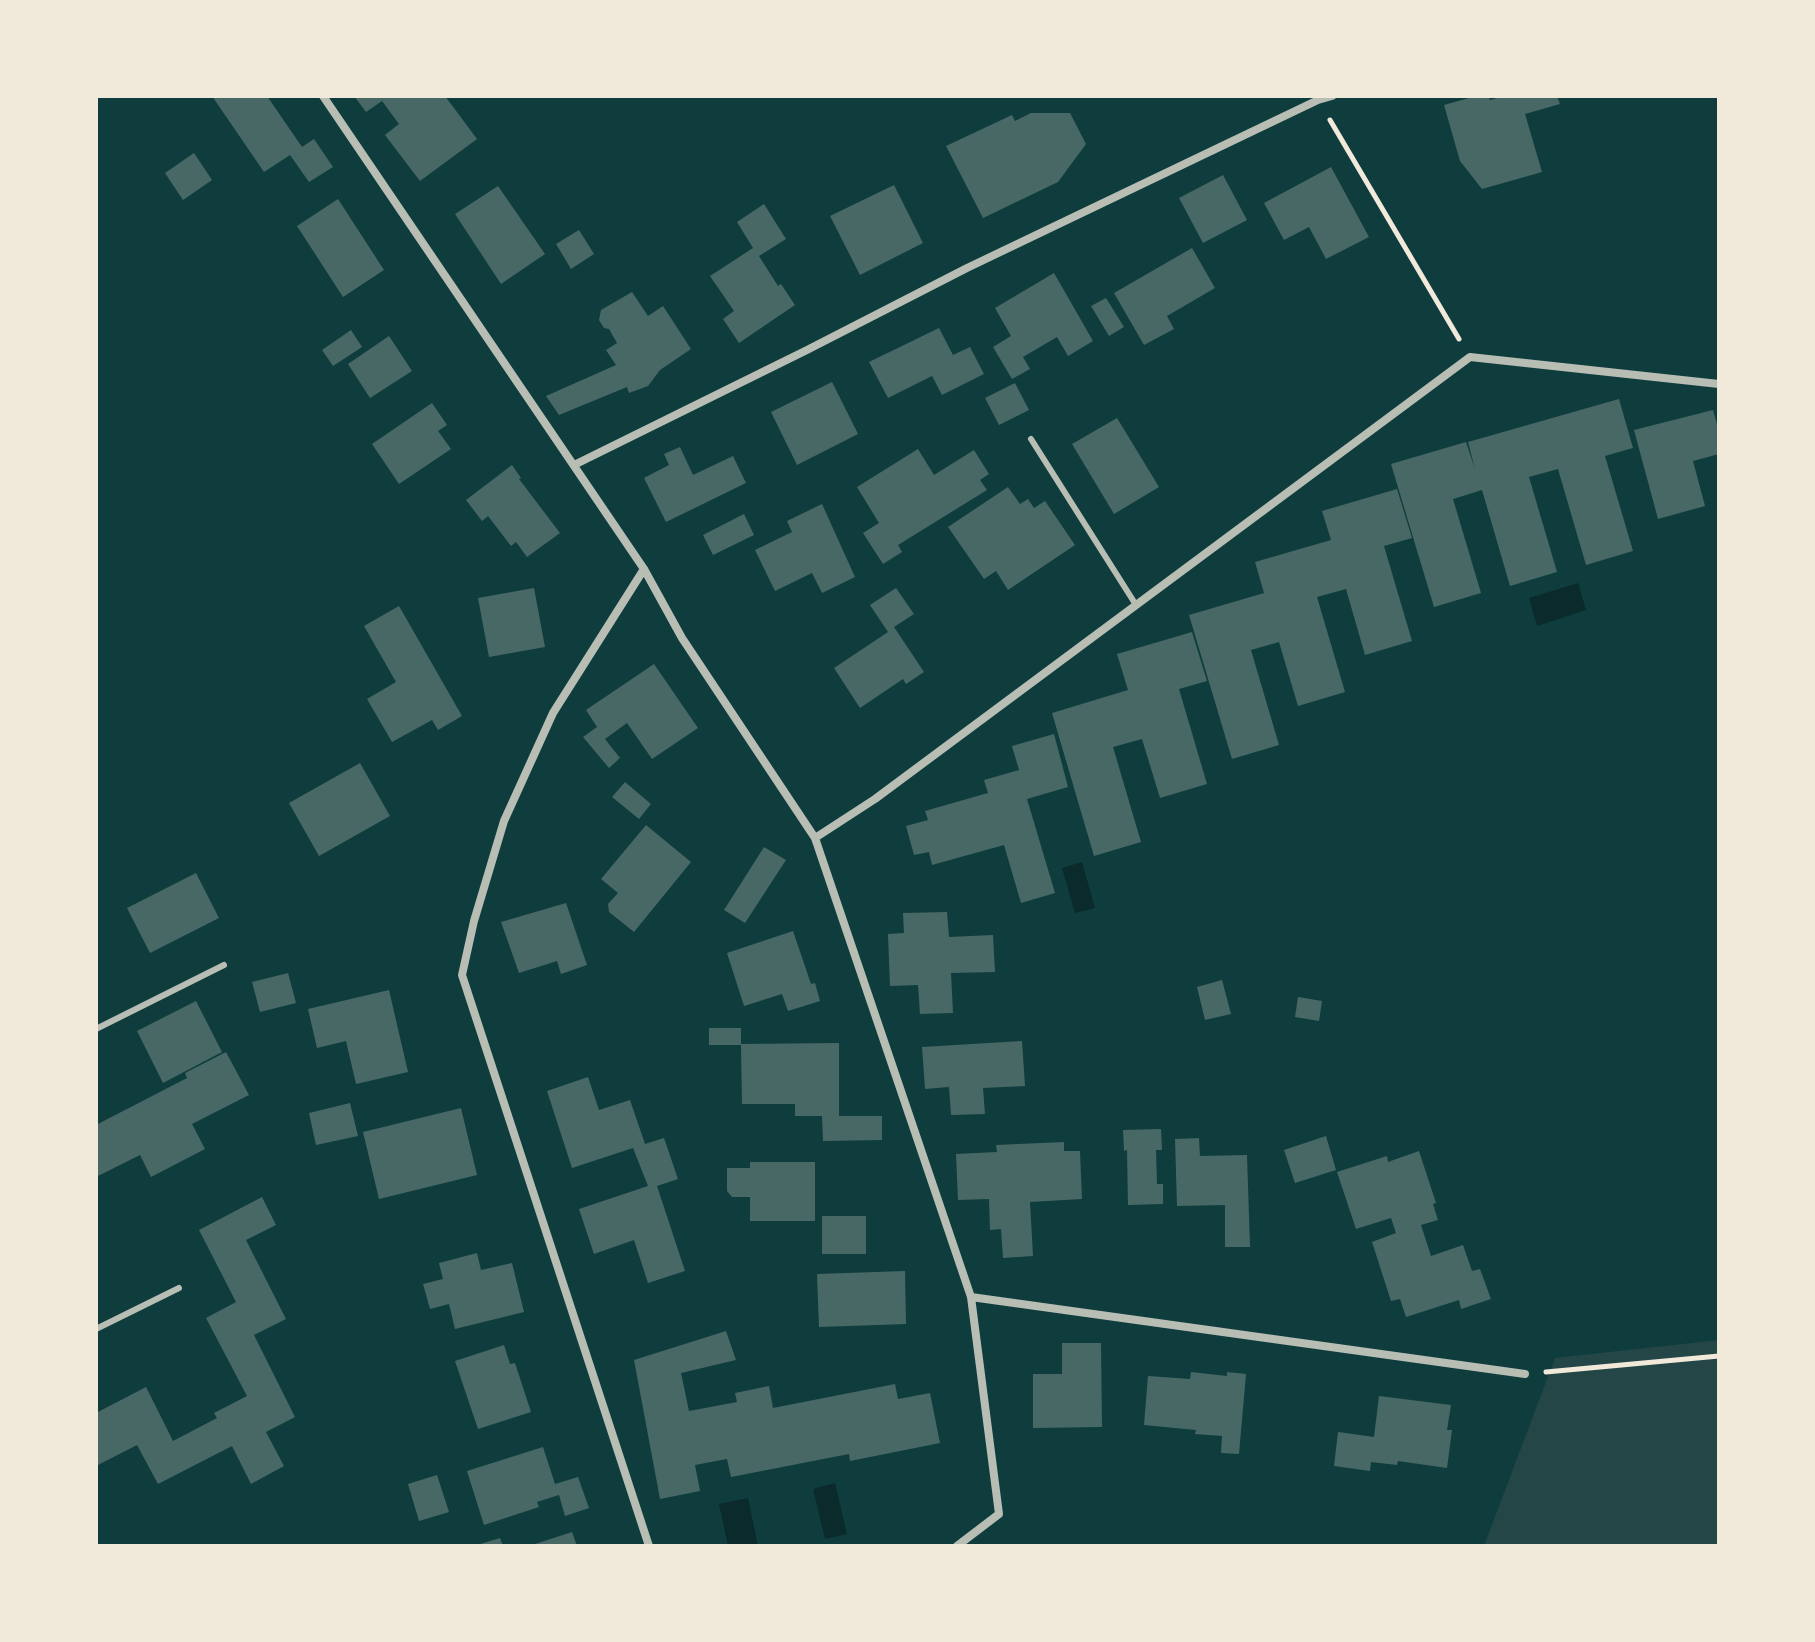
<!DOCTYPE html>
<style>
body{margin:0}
#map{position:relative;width:1815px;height:1642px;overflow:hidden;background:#0f3d3e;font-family:"Public Sans",sans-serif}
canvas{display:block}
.frame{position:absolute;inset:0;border:98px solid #f1e9da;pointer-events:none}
</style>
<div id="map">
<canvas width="1815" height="1642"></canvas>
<div class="frame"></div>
</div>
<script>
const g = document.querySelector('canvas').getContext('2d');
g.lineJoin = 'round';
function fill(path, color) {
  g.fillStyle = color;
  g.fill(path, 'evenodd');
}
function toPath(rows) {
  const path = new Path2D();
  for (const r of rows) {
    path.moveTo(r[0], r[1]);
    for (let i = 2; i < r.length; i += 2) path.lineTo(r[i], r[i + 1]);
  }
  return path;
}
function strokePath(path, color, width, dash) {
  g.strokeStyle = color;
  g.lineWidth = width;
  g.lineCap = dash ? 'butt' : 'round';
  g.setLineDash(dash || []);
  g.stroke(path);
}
fill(toPath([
 [1719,1340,1719,1546,1484,1546,1555,1358]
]), '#244646');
fill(toPath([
 [1578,583,1586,610,1537,626,1529,598],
 [1082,862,1095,908,1075,913,1062,868],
 [835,1483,847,1534,825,1539,813,1489],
 [748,1498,758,1546,728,1546,719,1504]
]), '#0a2a2b');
fill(toPath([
 [212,96,267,96,302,147,314,139,333,167,309,182,290,155,264,172],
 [354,96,445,96,477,139,420,181,385,135,399,124,382,101,366,112],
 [1476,96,1488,96,1490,100,1504,96,1557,96,1560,104,1525,114,1542,172,1482,189,1460,161,1444,105],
 [1031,113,1070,113,1086,144,1058,182,983,218,946,146,1012,115,1015,121],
 [194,153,212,180,183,200,165,173],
 [1331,167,1369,237,1326,259,1309,227,1284,240,1264,203],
 [1223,175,1247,220,1203,243,1179,198],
 [894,185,923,243,860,275,830,216],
 [498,186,545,254,501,284,455,214],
 [338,199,384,270,343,297,297,226],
 [764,204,786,239,759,256,778,286,781,284,795,305,739,343,723,319,734,311,710,276,753,248,737,222],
 [579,230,594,254,571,269,556,244],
 [1192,248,1215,288,1167,316,1174,329,1144,345,1114,293],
 [1054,273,1093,341,1068,356,1057,337,1023,357,1030,369,1012,379,993,347,1011,336,995,308],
 [632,292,648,316,663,306,691,349,660,370,648,386,629,393,627,387,559,415,546,396,616,365,606,350,617,343,609,329,604,328,599,320,601,310],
 [1106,298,1124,327,1109,336,1091,306],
 [939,328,953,355,970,347,984,374,942,395,932,376,888,398,869,362],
 [351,330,362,347,333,366,322,350],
 [389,336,412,371,370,398,348,364],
 [832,382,858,434,797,465,771,412],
 [1015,383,1029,410,999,425,985,398],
 [1619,399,1633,448,1605,456,1633,551,1586,565,1558,469,1529,477,1557,572,1510,586,1482,490,1453,499,1481,593,1434,607,1391,464,1466,442,1475,469,1468,442],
 [432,403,447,425,438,431,451,449,399,484,372,444],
 [1713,410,1719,432,1719,454,1693,461,1705,506,1658,519,1634,430],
 [1117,418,1159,487,1114,514,1072,444],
 [680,447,693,475,733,456,746,483,666,522,644,478,669,465,664,454],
 [918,449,934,475,974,450,989,474,980,480,987,490,898,545,902,552,883,564,863,533,879,523,857,487],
 [512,465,521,478,519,479,560,533,527,557,516,542,511,546,488,516,482,521,466,500],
 [1008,487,1020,504,1028,499,1034,508,1045,501,1075,545,1008,590,996,571,984,579,948,527],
 [1397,489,1412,538,1384,546,1412,641,1365,655,1346,589,1317,597,1345,692,1298,706,1279,642,1251,650,1279,745,1232,759,1189,615,1264,593,1255,562,1331,540,1322,511],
 [822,504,855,577,822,593,812,573,775,591,755,550,792,532,787,521],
 [744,514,754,535,713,555,703,535],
 [534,588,545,647,489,657,478,598],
 [896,588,914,614,894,627,924,672,906,684,903,679,860,708,834,668,888,632,870,605],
 [399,606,462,716,438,730,432,720,392,742,367,699,396,682,364,626],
 [1192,632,1207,681,1179,689,1207,784,1160,798,1142,739,1113,747,1141,842,1094,856,1052,713,1128,690,1117,654],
 [654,664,698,728,652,759,627,723,605,739,620,758,609,768,583,737,597,727,586,710],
 [1054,734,1068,787,1027,799,1055,893,1021,903,1004,845,932,865,929,852,914,855,906,826,928,820,925,811,988,793,984,780,1019,770,1012,746],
 [360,763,390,816,319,856,289,803],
 [625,782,651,804,639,819,612,797],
 [646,825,691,862,634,932,609,912,608,904,618,893,601,879],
 [764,847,786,860,745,923,724,910],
 [196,873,219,918,150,953,127,908],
 [566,903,587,965,561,974,557,961,519,973,501,922],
 [947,912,949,937,993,935,995,972,951,973,953,1013,920,1014,918,985,890,986,888,934,904,933,903,913],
 [793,931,811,984,815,983,820,1001,788,1011,782,994,744,1006,727,953],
 [288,973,296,1003,260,1012,252,982],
 [1222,980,1231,1014,1205,1020,1197,987],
 [389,990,408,1072,356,1084,346,1041,317,1048,308,1009],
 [1298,997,1322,1001,1319,1021,1295,1017],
 [196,1001,222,1052,163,1083,137,1031],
 [709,1028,741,1028,741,1044,839,1043,839,1116,882,1116,882,1140,823,1141,822,1116,795,1116,795,1104,742,1104,741,1045,709,1045],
 [1022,1041,1025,1086,983,1088,985,1114,951,1115,949,1087,925,1089,922,1047],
 [226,1052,249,1095,192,1124,205,1149,151,1177,140,1155,96,1177,96,1125,187,1078,185,1073],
 [588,1077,599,1110,630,1100,645,1144,664,1138,678,1179,657,1186,685,1271,648,1283,634,1240,594,1254,579,1209,648,1186,633,1148,572,1168,547,1091],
 [350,1103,358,1136,316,1145,309,1113],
 [461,1108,477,1175,379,1199,363,1132],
 [1161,1129,1162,1150,1156,1150,1157,1184,1163,1184,1163,1204,1128,1205,1127,1150,1124,1151,1123,1130],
 [1326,1136,1336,1170,1295,1183,1284,1150],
 [1199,1138,1200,1156,1247,1155,1250,1247,1225,1247,1225,1205,1177,1206,1175,1139],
 [1064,1142,1064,1151,1080,1151,1082,1199,1030,1202,1033,1256,1003,1258,1001,1229,990,1230,989,1199,958,1200,956,1154,997,1152,996,1145],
 [1419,1151,1436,1203,1433,1204,1438,1220,1421,1225,1431,1256,1463,1245,1472,1271,1480,1269,1491,1299,1461,1309,1459,1300,1406,1317,1400,1299,1391,1301,1372,1242,1396,1233,1391,1218,1356,1229,1337,1172,1387,1156,1388,1162],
 [750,1162,815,1162,815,1221,750,1221,750,1197,732,1197,727,1191,727,1168,750,1168],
 [262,1197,276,1225,246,1240,286,1319,254,1335,295,1417,266,1432,284,1466,251,1484,232,1446,158,1484,137,1445,96,1466,96,1413,146,1387,173,1441,217,1418,214,1413,247,1396,206,1318,236,1302,199,1230],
 [822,1216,866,1216,866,1254,822,1254],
 [477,1253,481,1270,512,1263,524,1312,455,1329,449,1304,430,1309,423,1284,443,1279,439,1263],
 [905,1271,906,1324,819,1327,817,1274],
 [726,1331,736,1360,681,1373,689,1411,737,1402,735,1393,769,1386,773,1408,895,1384,898,1399,930,1393,940,1443,850,1461,849,1454,731,1477,727,1459,695,1465,700,1491,660,1499,634,1360],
 [1062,1343,1101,1343,1102,1427,1033,1428,1033,1374,1062,1374],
 [504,1345,510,1364,515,1363,531,1412,478,1429,455,1361],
 [1191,1372,1227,1376,1227,1372,1246,1374,1239,1454,1221,1453,1222,1436,1195,1434,1196,1430,1144,1425,1148,1376,1190,1379],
 [1379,1396,1451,1405,1447,1430,1452,1430,1447,1468,1398,1461,1397,1465,1371,1462,1370,1471,1334,1466,1338,1432,1374,1437],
 [543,1447,555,1484,578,1477,589,1508,565,1516,559,1495,537,1502,539,1507,484,1525,467,1471],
 [437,1475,449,1512,419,1521,408,1484],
 [572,1532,577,1546,532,1546,532,1545],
 [500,1538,503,1546,477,1546,477,1545]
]), '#486865');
strokePath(toPath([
 [1330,120,1459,339],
 [1546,1372,1719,1356]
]), '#f1e9da', 5);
strokePath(toPath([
 [1031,439,1136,605],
 [96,1029,224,965],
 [96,1329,179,1288]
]), '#b8beb3', 6);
strokePath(toPath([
 [323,96,644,569,682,638,815,838,971,1297,999,1514,957,1546],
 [574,465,807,350,967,268,1318,100,1332,96],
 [644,569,553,713,504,821,474,921,462,975,649,1546],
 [815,838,875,799,1470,357,1719,384],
 [971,1297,1525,1374]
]), '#b8beb3', 8);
</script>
